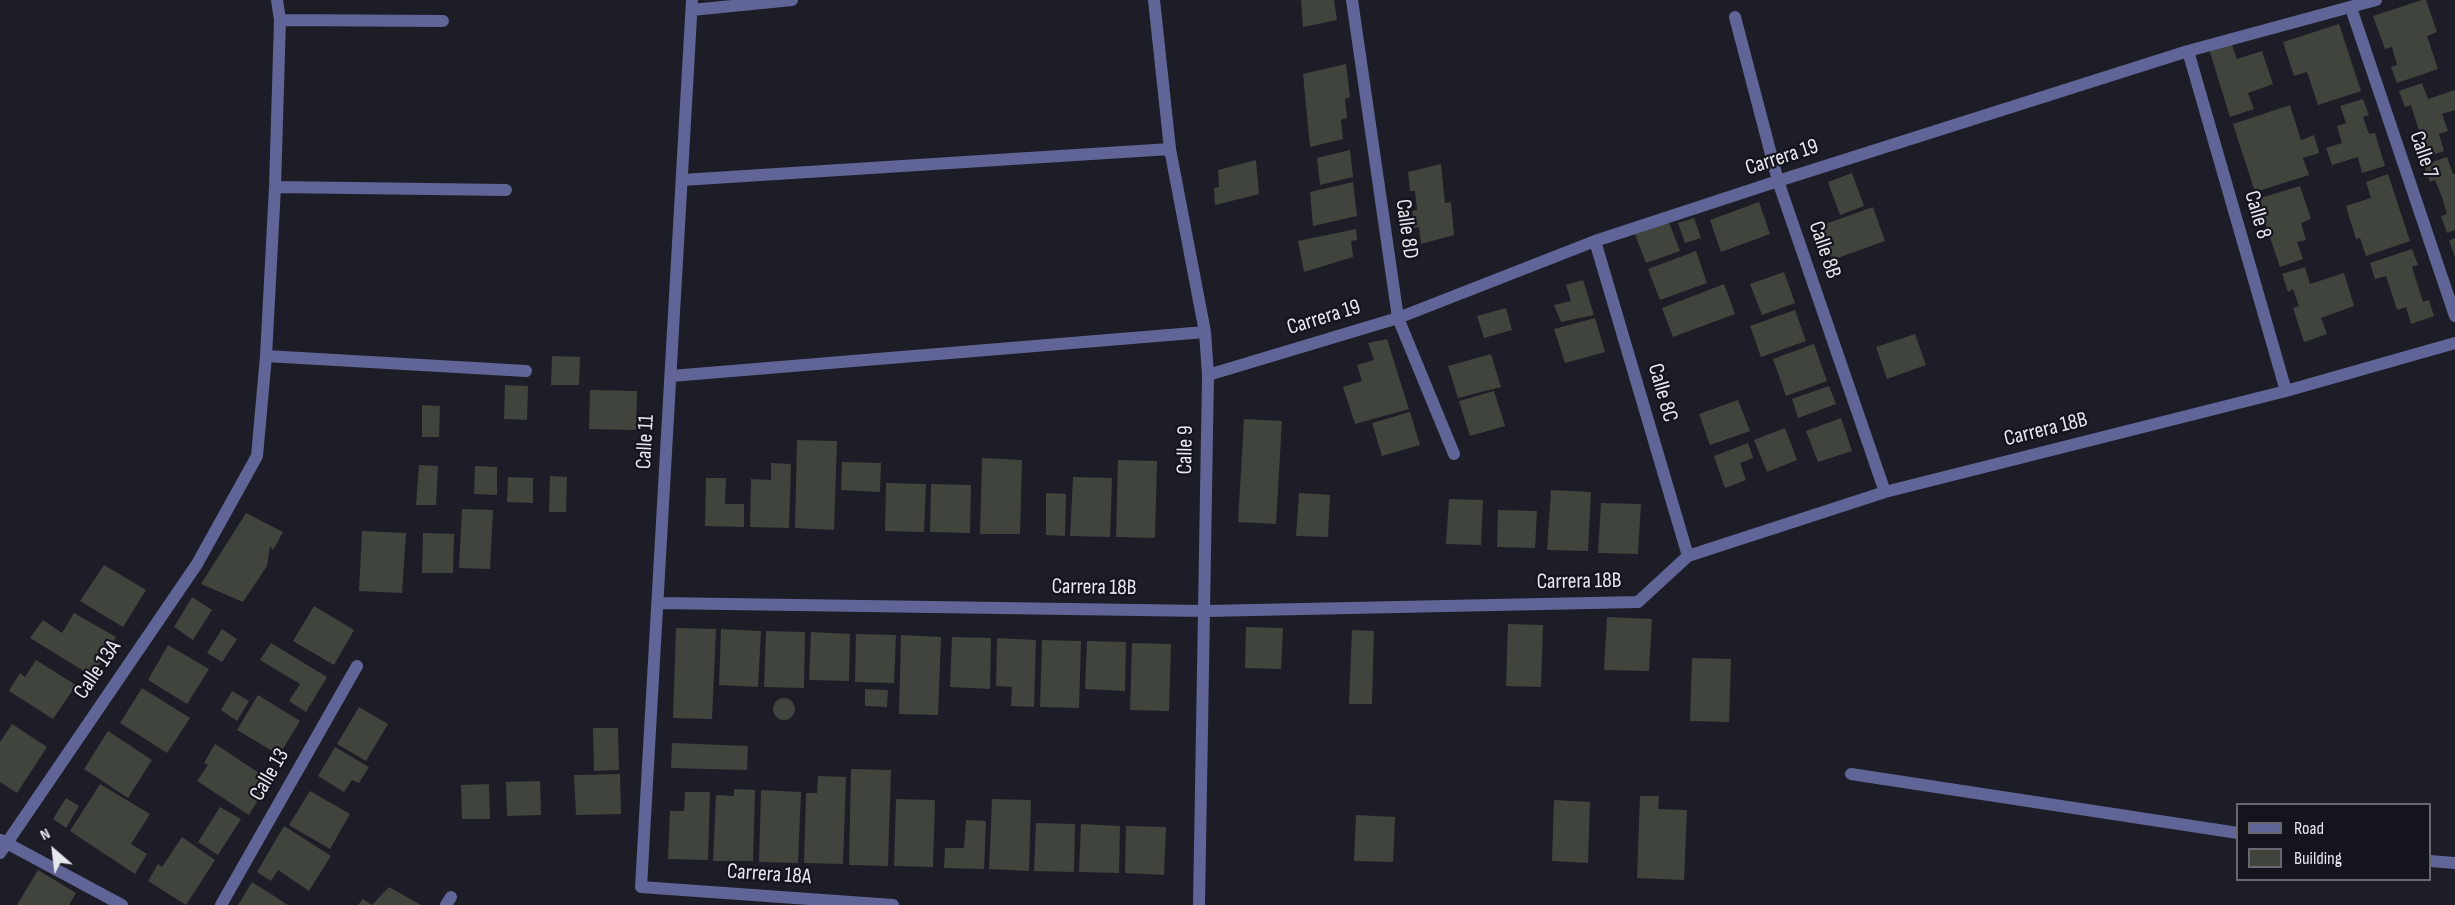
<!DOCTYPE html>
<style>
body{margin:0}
#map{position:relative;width:2455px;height:905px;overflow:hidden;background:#1c1d26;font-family:"Sofia Sans Condensed",sans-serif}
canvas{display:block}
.legend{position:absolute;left:2236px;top:803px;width:195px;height:78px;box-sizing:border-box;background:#13141c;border:2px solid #686870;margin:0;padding:8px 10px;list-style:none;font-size:18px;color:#e7e7ee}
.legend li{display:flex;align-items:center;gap:12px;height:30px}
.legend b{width:30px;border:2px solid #686870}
.north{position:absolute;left:24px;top:821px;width:60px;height:60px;-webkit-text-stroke:4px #13141c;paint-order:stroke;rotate:332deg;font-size:16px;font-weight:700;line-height:24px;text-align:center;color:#e7e7ee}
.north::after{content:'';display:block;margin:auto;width:21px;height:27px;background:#e7e7ee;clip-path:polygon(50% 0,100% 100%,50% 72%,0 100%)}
</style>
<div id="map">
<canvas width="2455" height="905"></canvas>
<ul class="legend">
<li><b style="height:8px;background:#616496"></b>Road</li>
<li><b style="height:16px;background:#3f453c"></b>Building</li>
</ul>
<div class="north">N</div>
</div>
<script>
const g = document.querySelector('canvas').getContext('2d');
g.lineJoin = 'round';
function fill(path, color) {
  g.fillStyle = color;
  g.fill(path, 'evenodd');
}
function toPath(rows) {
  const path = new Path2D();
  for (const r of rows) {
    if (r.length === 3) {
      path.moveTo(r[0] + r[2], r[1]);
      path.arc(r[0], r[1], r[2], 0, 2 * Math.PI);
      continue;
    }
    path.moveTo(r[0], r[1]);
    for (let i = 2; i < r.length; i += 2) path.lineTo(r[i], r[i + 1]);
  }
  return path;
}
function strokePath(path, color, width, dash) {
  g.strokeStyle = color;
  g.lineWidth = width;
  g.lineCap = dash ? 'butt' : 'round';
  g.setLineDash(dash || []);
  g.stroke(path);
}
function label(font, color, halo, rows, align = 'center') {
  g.font = font + ' "Sofia Sans Condensed",sans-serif';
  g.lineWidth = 4.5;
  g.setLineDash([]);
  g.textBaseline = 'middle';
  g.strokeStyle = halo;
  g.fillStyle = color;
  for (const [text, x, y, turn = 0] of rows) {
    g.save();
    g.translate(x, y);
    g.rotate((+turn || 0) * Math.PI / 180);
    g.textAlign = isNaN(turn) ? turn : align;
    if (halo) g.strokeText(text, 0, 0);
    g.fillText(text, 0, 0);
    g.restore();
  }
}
fill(toPath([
 [1301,0,1334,0,1337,20,1303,27],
 [2422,0,2426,0,2437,32,2427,36,2438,69,2397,83,2391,67,2397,65,2392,47,2385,49,2373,16],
 [2339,24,2361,91,2318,105,2307,72,2294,76,2283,42],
 [2231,42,2237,59,2262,51,2273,84,2248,93,2254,109,2230,117,2209,49],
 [1346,64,1350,97,1345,99,1347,118,1341,120,1343,139,1310,147,1303,74],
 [2422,83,2428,99,2455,90,2455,110,2442,114,2448,131,2439,134,2444,151,2421,159,2416,142,2422,140,2411,105,2405,107,2399,91],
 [2363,99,2369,115,2363,117,2369,134,2375,133,2385,166,2362,173,2358,157,2332,165,2326,148,2342,143,2337,126,2346,123,2340,106],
 [2290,105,2301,140,2314,135,2319,153,2303,158,2309,175,2255,192,2233,124],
 [1350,150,1353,177,1320,185,1317,158],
 [2447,157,2453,174,2455,174,2455,230,2447,233,2441,216,2447,214,2442,197,2435,180,2430,182,2424,165],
 [1256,160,1259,194,1215,205,1214,188,1219,187,1218,170],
 [1441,164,1445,203,1451,202,1454,235,1421,244,1419,227,1414,228,1412,211,1417,210,1415,191,1410,191,1408,172],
 [1852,173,1864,206,1840,215,1828,182],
 [2388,174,2410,241,2366,256,2360,238,2356,239,2346,206,2371,198,2366,182],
 [1353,182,1357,216,1313,226,1310,192],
 [2300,186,2311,219,2301,223,2306,240,2297,242,2303,259,2280,267,2257,199],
 [1759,202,1770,234,1721,252,1710,220],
 [1873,207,1885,241,1832,260,1820,226],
 [1694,218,1701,238,1685,243,1678,223],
 [1668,220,1680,251,1646,263,1634,232],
 [1356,229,1357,240,1351,241,1353,257,1304,272,1298,241],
 [2455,238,2455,257,2449,241],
 [2412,249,2418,265,2412,267,2418,286,2423,302,2429,300,2434,316,2411,324,2406,307,2397,310,2386,276,2375,279,2370,263],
 [1696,251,1707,283,1660,300,1648,269],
 [2305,267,2310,284,2344,273,2354,306,2321,318,2327,334,2304,342,2293,308,2299,306,2293,289,2288,292,2282,274],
 [1784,272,1795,303,1762,315,1750,284],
 [1583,280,1594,315,1561,322,1554,305,1571,301,1566,285],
 [1724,284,1735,314,1673,337,1662,308],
 [1506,308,1512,330,1484,338,1477,316],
 [1795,310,1806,341,1761,357,1750,326],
 [1595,318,1605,352,1565,363,1554,329],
 [1915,334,1926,365,1887,379,1876,347],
 [1387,339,1409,409,1355,424,1343,387,1362,381,1357,365,1374,360,1368,343],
 [1814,344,1827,381,1786,396,1773,359],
 [1491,354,1501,387,1458,398,1448,366],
 [552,356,580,357,579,385,551,385],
 [505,385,528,386,527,420,504,419],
 [1829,386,1836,404,1798,418,1792,399],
 [590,390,637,391,636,430,589,429],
 [1494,391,1505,426,1470,436,1459,401],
 [1738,400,1750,431,1710,445,1699,414],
 [422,405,440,406,439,437,422,437],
 [1410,412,1420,445,1382,456,1372,423],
 [1841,418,1852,451,1818,462,1806,431],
 [1244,419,1282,421,1276,524,1238,522],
 [1785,428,1797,460,1767,472,1754,440],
 [797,440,837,441,834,530,795,528],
 [1748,443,1753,458,1740,463,1746,480,1725,488,1714,456],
 [982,458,1022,460,1020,534,980,534],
 [1118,460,1157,461,1155,538,1116,537],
 [842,462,881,463,880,492,841,490],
 [771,463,791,464,789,528,750,527,751,479,771,480],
 [419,465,438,466,436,505,416,505],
 [475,466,497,467,497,495,474,494],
 [550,476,567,477,566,512,549,512],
 [508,477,533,478,533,503,507,502],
 [1073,477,1112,478,1110,537,1070,536],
 [706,478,726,478,725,504,744,504,744,527,705,526],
 [886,483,926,484,924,532,885,531],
 [931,484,971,485,970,533,930,532],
 [1551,490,1591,492,1588,551,1547,550],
 [1046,493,1066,494,1065,536,1046,535],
 [1299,493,1330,495,1328,537,1296,536],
 [1449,499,1483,500,1481,545,1446,544],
 [1601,503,1641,504,1638,554,1598,553],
 [462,509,493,510,490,569,459,568],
 [1498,510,1537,511,1535,548,1497,547],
 [246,513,283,532,273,550,270,546,267,566,243,602,201,584],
 [362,531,406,533,402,593,359,591],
 [423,533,454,534,453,573,422,573],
 [104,565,146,590,123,627,80,601],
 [192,597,212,610,193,640,174,627],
 [314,606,354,630,334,665,293,641],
 [74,613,116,637,92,676,30,638,43,620,62,633],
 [1607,617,1652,619,1649,671,1604,670],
 [1508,624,1543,625,1541,687,1506,686],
 [1246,627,1283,628,1281,669,1245,668],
 [676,628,716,629,712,719,673,718],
 [222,629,237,639,222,662,207,653],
 [721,629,761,631,758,687,719,685],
 [1352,630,1374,631,1372,704,1349,704],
 [766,631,805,632,804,688,764,687],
 [811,632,850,634,849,681,809,680],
 [856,634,896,635,894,683,855,682],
 [901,635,941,637,938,715,899,714],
 [952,637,991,638,990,689,950,687],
 [997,638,1036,640,1034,707,1011,706,1012,687,996,686],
 [1042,640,1081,641,1079,708,1040,707],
 [1087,641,1126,642,1125,691,1085,689],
 [271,643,327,677,306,712,289,701,300,684,260,660],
 [1132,643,1171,644,1169,711,1130,710],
 [168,645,209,669,187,704,148,680],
 [1692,658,1731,659,1729,722,1690,721],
 [36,660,76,685,53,719,9,691,20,673,25,677],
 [142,688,190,718,167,753,120,723],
 [865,689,888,690,887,707,865,706],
 [232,691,249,701,237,721,221,710],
 [258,695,300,721,279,755,237,730],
 [784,709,11],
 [359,707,388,724,366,761,337,744],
 [12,724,47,747,17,793,0,782,0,742],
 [593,728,618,728,619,770,594,771],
 [108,731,152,760,128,798,84,769],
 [672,743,748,746,747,770,671,768],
 [215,744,270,780,249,815,197,781,208,765,204,763],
 [335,747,369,767,359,783,352,780,344,792,318,776],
 [851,769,891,770,888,866,849,865],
 [620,774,621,814,576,815,574,775],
 [818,776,846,777,843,864,804,863,806,793,817,793],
 [540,781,541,815,507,816,506,782],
 [100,784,150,814,131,844,147,854,135,874,70,831],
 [489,784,490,819,462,819,461,785],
 [734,789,755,790,753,861,713,861,716,795,734,796],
 [761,790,801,792,798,863,759,862],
 [310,791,350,814,330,849,289,825],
 [685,792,710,792,708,860,668,859,670,811,684,811],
 [1640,796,1659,796,1658,809,1687,810,1684,880,1637,878],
 [66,798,79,806,66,828,53,819],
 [896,799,935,800,933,867,894,866],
 [992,799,1031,800,1029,871,989,869],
 [1554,800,1590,802,1588,863,1552,861],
 [220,807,241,819,218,855,198,842],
 [1356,815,1395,817,1393,862,1354,861],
 [966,820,986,821,984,869,944,868,945,848,964,848],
 [1036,823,1075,824,1074,872,1034,871],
 [1081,824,1120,826,1119,873,1079,872],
 [284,826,331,856,309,891,278,870,271,881,257,872],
 [1126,826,1166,827,1164,875,1125,873],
 [182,837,215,860,186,905,148,881,158,864,162,867],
 [38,870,76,893,69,905,17,905],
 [252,882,288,905,238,905],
 [389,887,421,905,372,905],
 [363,899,372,905,358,905]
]), '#3f453c');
strokePath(toPath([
 [692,0,641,887,893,905],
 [1154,0,1170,149,1205,332,1208,375,1199,905],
 [1352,0,1398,318,1454,454],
 [2351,8,2455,316],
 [692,10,792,0],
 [1735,17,1778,181,1885,492],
 [280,20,443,21],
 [2188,51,2286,391],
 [682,180,1170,149],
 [275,187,506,190],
 [1595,241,1688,556],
 [266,356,526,371],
 [1208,375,1398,318,1595,241,1778,181,2188,51,2376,0],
 [671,376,1205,332],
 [658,603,1206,611,1638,602,1688,556,1885,492,2286,391,2455,343],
 [1851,774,2238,833],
 [1,840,122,905],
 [0,853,197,564,257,456,266,356,275,187,280,20,277,0],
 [2430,861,2455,863],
 [221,905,357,666],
 [446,905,451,897]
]), '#616496', 12);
label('22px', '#e7e7ee', '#13141c', [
 ["Calle 7",2423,155,71],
 ["Carrera 19",1782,158,-18],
 ["Calle 8",2257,215,74],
 ["Calle 8D",1406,229,82],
 ["Calle 8B",1824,250,71],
 ["Carrera 19",1324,318,-17],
 ["Calle 8C",1662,393,74],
 ["Carrera 18B",2046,430,-14],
 ["Calle 11",646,442,-87],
 ["Calle 9",1186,450,-89],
 ["Carrera 18B",1579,582,-1],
 ["Carrera 18B",1094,588,1],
 ["Calle 13A",98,670,-56],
 ["Calle 13",270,775,-60],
 ["Carrera 18A",769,875,4]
]);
</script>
